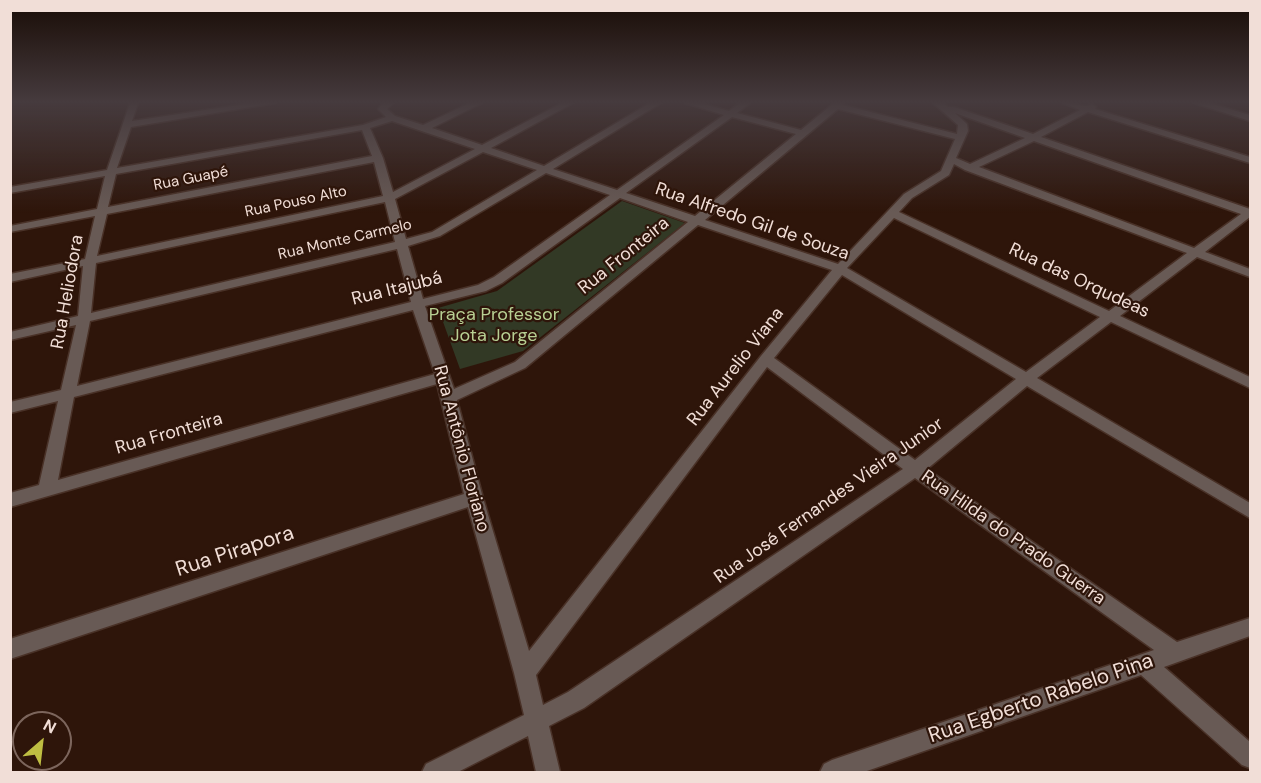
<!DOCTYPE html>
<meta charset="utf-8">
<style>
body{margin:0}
#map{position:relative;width:1261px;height:783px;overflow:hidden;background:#2e150a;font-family:"DM Sans",sans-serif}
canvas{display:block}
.frame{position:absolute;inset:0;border:12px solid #f1ded7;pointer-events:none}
.north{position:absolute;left:12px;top:711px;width:60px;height:60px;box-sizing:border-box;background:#2e150a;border:2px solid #7c655c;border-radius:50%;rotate:28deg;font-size:16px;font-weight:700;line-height:24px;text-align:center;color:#f1ded7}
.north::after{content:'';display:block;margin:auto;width:21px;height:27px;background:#bfbe42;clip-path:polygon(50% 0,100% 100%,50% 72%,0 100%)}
</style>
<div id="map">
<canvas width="1261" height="783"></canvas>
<div class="frame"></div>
<div class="north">N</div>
</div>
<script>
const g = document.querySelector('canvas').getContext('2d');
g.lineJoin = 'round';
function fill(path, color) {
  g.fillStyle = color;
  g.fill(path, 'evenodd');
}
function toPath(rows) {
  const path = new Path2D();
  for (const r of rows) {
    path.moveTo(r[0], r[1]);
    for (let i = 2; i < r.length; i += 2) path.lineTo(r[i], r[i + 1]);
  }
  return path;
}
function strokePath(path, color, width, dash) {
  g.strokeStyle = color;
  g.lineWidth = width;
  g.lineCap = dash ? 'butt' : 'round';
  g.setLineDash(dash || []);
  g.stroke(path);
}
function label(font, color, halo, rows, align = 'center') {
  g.font = font + ' "DM Sans",sans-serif';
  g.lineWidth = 4.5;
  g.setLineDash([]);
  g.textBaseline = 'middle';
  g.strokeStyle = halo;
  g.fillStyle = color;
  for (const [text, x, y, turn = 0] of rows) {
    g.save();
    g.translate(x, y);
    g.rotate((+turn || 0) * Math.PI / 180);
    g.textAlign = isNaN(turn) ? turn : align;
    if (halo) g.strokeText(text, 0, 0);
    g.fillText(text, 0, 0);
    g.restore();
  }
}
fill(toPath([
 [622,201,685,223,523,351,460,369,438,308,497,291]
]), '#323925');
const minor = toPath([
 [130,103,138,103,132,121,252,103,275,103,131,127,117,168,363,125,386,117,378,109,383,103,393,103,387,109,395,116,423,125,470,103,482,103,432,128,482,145,562,103,573,103,491,148,544,166,650,103,661,103,553,169,617,190,724,115,685,103,700,103,729,111,740,103,750,103,737,113,801,130,834,103,844,103,843,105,957,134,958,125,933,103,943,103,948,107,954,107,1033,134,1080,110,1063,103,1087,106,1092,104,1096,107,1095,109,1250,157,1250,163,1088,112,1041,137,1250,209,1250,217,1205,252,1250,269,1250,277,1197,257,1120,316,1250,377,1250,388,1111,322,1037,378,1250,503,1250,518,1027,386,927,469,1177,642,1250,618,1250,636,1164,667,1250,742,1250,768,1242,765,1141,675,864,772,820,772,824,764,832,760,1154,650,915,478,584,708,549,726,560,772,536,772,528,736,458,772,422,772,426,764,524,715,514,673,468,507,10,659,10,639,464,494,437,384,10,507,10,493,39,485,58,401,10,413,10,402,61,390,76,325,10,340,10,332,78,316,83,266,10,282,10,274,85,259,95,216,10,232,10,226,97,209,105,176,10,193,10,187,107,170,130,103],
 [838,109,955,139,941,171,904,194,838,264,705,220,838,109],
 [955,113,1025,138,970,164,956,158,968,131,967,124,955,113],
 [732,117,796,134,695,216,626,193,732,117],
 [392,121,475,149,393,192,383,158,370,128,392,121],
 [362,130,372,156,108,207,116,174,362,130],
 [1034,141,1241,214,1194,248,979,167,1034,141],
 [483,152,537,170,432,232,406,239,395,199,483,152],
 [374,162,383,196,97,256,107,214,374,162],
 [954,164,965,170,1187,253,1109,311,899,212,912,198,949,175,954,164],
 [546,173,610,195,494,277,478,285,423,299,408,246,440,236,546,173],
 [620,198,688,222,515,362,454,389,425,306,486,291,502,283,620,198],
 [385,202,395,242,91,313,96,263,385,202],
 [894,218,1100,317,1026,372,847,268,894,218],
 [698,225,832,270,761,356,529,651,483,498,457,400,525,368,698,225],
 [397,249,411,302,77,386,90,321,397,249],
 [842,275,1016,379,915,460,774,358,842,275],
 [413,310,435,374,58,480,74,397,413,310],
 [767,367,903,469,568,692,543,705,536,675,767,367],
 [1194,103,1209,103,1250,115,1250,121,1194,103]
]);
strokePath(minor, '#493127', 3);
fill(minor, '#685a55');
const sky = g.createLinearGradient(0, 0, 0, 213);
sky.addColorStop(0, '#190c06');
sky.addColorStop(0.48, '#463b3e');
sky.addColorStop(1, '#463b3e00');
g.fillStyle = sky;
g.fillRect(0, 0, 1261, 213);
label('15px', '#f1ded7', '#2e150a', [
 ["Rua Guapé",191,179,-11],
 ["Rua Pouso Alto",296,202,-12],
 ["Rua Monte Carmelo",345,240,-13]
]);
label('18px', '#f1ded7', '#2e150a', [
 ["Rua Alfredo Gil de Souza",752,222,19],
 ["Rua Fronteira",624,256,-39],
 ["Rua das Orqudeas",1079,281,25],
 ["Rua Itajubá",397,289,-14],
 ["Rua Heliodora",68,292,-80],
 ["Rua Aurelio Viana",736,367,-52],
 ["Rua Fronteira",169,434,-16],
 ["Rua Antônio Floriano",461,449,75],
 ["Rua José Fernandes Vieira Junior",829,501,-35],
 ["Rua Hilda do Prado Guerra",1013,538,35]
]);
label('18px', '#b8d093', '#2e150a', [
 ["Praça Professor",494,315],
 ["Jota Jorge",494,336]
]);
label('21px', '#f1ded7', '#2e150a', [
 ["Rua Pirapora",235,552,-18],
 ["Rua Egberto Rabelo Pina",1041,699,-19]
]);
</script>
